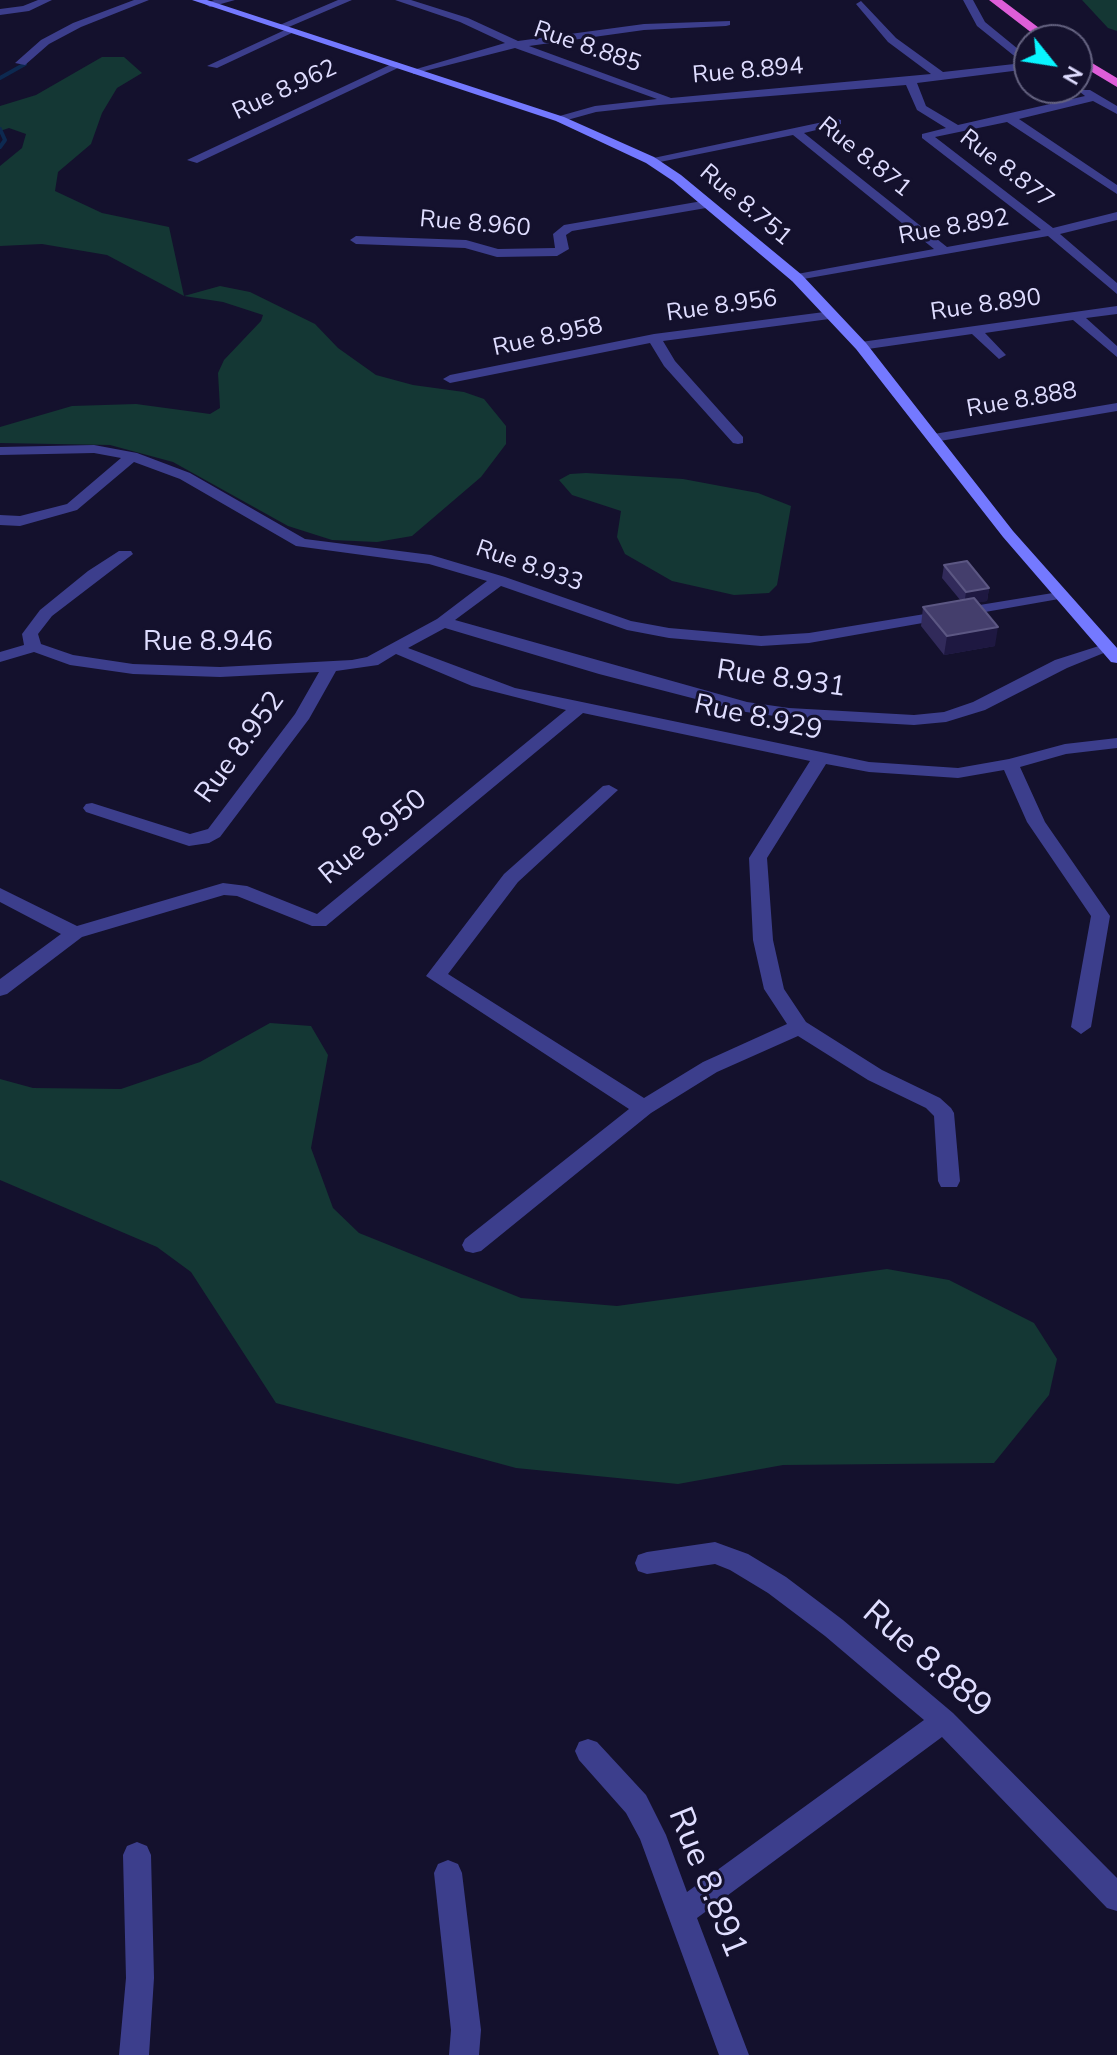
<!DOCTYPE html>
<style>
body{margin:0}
#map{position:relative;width:1117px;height:2055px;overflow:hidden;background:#14112d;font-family:"Nunito Sans",sans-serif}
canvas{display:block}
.north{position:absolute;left:1013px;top:24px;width:80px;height:80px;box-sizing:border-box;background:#14112d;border:2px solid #656381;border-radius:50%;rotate:120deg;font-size:22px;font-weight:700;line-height:32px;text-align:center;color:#dfddff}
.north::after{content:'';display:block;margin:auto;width:28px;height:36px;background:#09f5ff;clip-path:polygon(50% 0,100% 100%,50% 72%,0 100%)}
</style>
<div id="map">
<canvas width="1117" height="2055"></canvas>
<div class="north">N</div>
</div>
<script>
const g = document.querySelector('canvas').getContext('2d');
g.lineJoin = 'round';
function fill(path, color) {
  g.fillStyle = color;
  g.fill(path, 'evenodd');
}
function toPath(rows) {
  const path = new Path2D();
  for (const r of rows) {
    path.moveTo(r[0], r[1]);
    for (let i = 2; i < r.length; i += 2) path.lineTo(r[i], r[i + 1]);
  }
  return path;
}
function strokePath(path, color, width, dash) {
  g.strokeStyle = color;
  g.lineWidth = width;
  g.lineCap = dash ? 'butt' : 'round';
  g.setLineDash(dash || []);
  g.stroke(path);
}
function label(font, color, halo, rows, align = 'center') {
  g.font = font + ' "Nunito Sans",sans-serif';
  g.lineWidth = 6;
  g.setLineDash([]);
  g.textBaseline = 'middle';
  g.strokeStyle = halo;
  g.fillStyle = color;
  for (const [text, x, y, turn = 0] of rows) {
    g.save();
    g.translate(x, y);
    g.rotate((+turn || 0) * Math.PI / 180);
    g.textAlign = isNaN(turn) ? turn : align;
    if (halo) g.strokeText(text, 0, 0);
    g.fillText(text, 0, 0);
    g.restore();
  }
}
fill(toPath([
 [1082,0,1117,0,1117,31,1108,28],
 [102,57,124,57,142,73,117,88,102,113,91,144,58,172,55,191,102,213,169,227,184,296,220,286,250,292,315,324,338,348,376,375,413,385,464,392,484,399,506,426,506,444,481,477,412,536,377,542,332,540,288,526,173,462,110,445,0,443,0,427,72,406,136,404,210,414,220,408,218,373,224,360,261,321,263,315,223,302,184,296,107,255,42,244,0,246,0,166,22,148,26,134,9,128,0,131,0,106,36,95],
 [586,473,683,479,758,493,791,506,777,585,769,593,734,595,672,581,625,554,617,537,621,511,572,495,559,480,570,474],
 [270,1023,311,1026,328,1055,311,1148,333,1208,359,1233,521,1298,617,1306,887,1269,949,1280,1034,1323,1057,1359,1049,1395,994,1463,783,1465,678,1484,516,1468,276,1403,191,1272,157,1247,0,1180,0,1079,33,1088,121,1089,200,1062]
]), '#143734');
strokePath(toPath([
 [0,78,25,64],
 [0,129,5,140,0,147]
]), '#0d2950', 4);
fill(toPath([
 [38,0,52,0,29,11,0,15,0,9,23,6,38,0],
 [134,0,149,0,81,27,49,44,25,65,15,63,41,40,73,23,134,0],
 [214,0,235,0,210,7,205,4,214,0],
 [338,0,352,0,284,29,275,27,338,0],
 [395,0,411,0,468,18,518,41,644,24,730,21,730,25,726,26,644,30,529,46,671,98,931,74,888,42,856,4,861,1,896,38,943,72,1023,63,977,26,963,0,973,0,985,22,1029,58,1029,69,917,83,926,106,958,125,1085,96,1080,92,1082,90,1090,90,1117,106,1117,114,1093,101,1019,119,1117,185,1117,194,1007,122,935,137,1053,228,1117,212,1117,220,1060,234,1117,283,1117,294,1048,236,792,281,790,278,797,274,934,249,793,135,650,164,644,160,837,119,841,120,841,124,804,133,947,247,1041,230,922,138,922,134,946,128,917,110,906,85,659,105,596,112,560,122,556,121,556,117,595,106,657,99,515,48,413,74,413,70,505,43,460,22,395,0],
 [287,29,296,31,217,68,207,66,287,29],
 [396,62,402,65,400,67,197,163,187,160,396,62],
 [708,200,712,201,712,207,572,231,566,235,569,249,557,256,497,257,465,248,356,244,350,240,356,236,466,240,498,249,555,248,553,234,564,225,708,200],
 [1117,306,1117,314,1086,318,1117,346,1117,357,1073,320,985,333,1006,355,999,359,972,334,861,350,854,346,861,342,1117,306],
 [832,311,839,315,837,318,663,341,675,361,743,437,743,443,738,444,733,443,664,366,650,343,450,383,443,379,450,375,654,334,832,311],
 [1117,403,1117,411,934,442,927,438,934,434,1117,403],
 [94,445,137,453,190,473,305,539,431,555,505,577,631,621,669,628,761,636,809,633,1065,591,1065,597,1059,599,809,643,761,646,669,638,627,630,501,586,455,620,747,702,789,708,914,715,944,712,973,702,1055,660,1102,645,1114,645,1116,648,1067,668,985,710,946,722,914,725,789,718,746,712,599,674,445,628,408,648,515,688,869,762,958,768,1009,759,1065,744,1117,738,1117,748,1066,754,1020,767,1045,822,1110,916,1091,1027,1081,1034,1071,1027,1091,916,1027,822,1004,770,958,778,869,772,826,764,767,858,773,940,784,989,806,1022,882,1070,940,1098,951,1108,954,1113,960,1181,957,1187,941,1187,938,1181,934,1116,926,1108,868,1080,798,1036,717,1072,651,1113,481,1251,473,1253,465,1251,462,1245,465,1239,629,1109,426,976,504,874,603,786,609,785,618,790,518,882,448,974,644,1098,703,1062,787,1024,764,989,753,940,749,858,810,761,583,713,326,926,312,926,237,896,224,895,82,937,7,994,0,996,0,979,61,934,0,902,0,888,77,926,223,883,247,886,317,914,566,710,472,686,396,654,378,665,336,671,309,719,220,837,209,843,189,846,86,812,83,808,86,804,92,803,190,834,208,829,295,714,319,672,220,677,133,674,70,665,34,652,0,662,0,652,24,645,22,634,40,610,88,571,119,551,131,551,133,554,52,616,38,634,41,644,73,655,133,664,220,667,352,660,367,657,437,619,487,581,429,564,296,546,180,479,134,462,77,510,20,526,0,525,0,515,20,516,67,504,121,458,94,453,0,455,0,447,94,445],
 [715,1542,748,1554,786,1577,843,1620,953,1713,1117,1878,1117,1911,1107,1908,942,1737,697,1918,749,2055,719,2055,640,1839,626,1813,579,1760,575,1751,579,1742,588,1739,597,1742,646,1795,666,1835,687,1892,924,1720,825,1636,768,1593,730,1570,715,1564,647,1574,638,1571,635,1563,638,1555,647,1552,715,1542],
 [137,1842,147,1846,151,1855,154,1978,149,2055,119,2055,126,1978,123,1855,127,1846,137,1842],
 [448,1860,458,1864,462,1873,481,2030,479,2055,449,2055,451,2030,434,1873,438,1864,448,1860]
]), '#3c3e8c');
fill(toPath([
 [192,0,207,0,564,117,654,157,681,175,802,275,866,343,1013,531,1117,648,1117,663,1111,662,1003,537,856,349,792,281,673,181,646,163,556,121,192,0]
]), '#7479ff');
fill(toPath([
 [989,0,1002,0,1055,40,1041,40,989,0],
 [1077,54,1117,78,1117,87,1077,63,1077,54]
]), '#de5ed8');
fill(toPath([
 [944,565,989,588,987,601,977,602,995,646,944,655,921,626,923,607,961,601,942,578]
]), '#312a5a');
fill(toPath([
 [989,588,987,601,964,605,966,592],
 [998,627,995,646,944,655,947,636]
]), '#1e1841');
const building = toPath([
 [967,561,989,588,966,592,944,565,967,561],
 [974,598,998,627,947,636,923,607,974,598]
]);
fill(building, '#443e6c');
strokePath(building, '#5c5783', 2);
label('24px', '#dfddff', '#14112d', [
 ["Rue 8.885",587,48,19],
 ["Rue 8.894",748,72,-5],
 ["Rue 8.962",285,91,-25],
 ["Rue 8.871",864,158,39],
 ["Rue 8.877",1006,170,38],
 ["Rue 8.751",745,206,40],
 ["Rue 8.960",475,225,5],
 ["Rue 8.892",954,228,-10],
 ["Rue 8.890",986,306,-8],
 ["Rue 8.956",722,307,-8],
 ["Rue 8.958",548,338,-12],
 ["Rue 8.888",1022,401,-10],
 ["Rue 8.933",529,567,19]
]);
label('28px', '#dfddff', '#14112d', [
 ["Rue 8.946",208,643],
 ["Rue 8.931",781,680,8],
 ["Rue 8.929",758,719,12],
 ["Rue 8.952",241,748,-54],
 ["Rue 8.950",374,838,-40]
]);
label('34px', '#dfddff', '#14112d', [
 ["Rue 8.889",926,1661,41],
 ["Rue 8.891",706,1883,68]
]);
</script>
